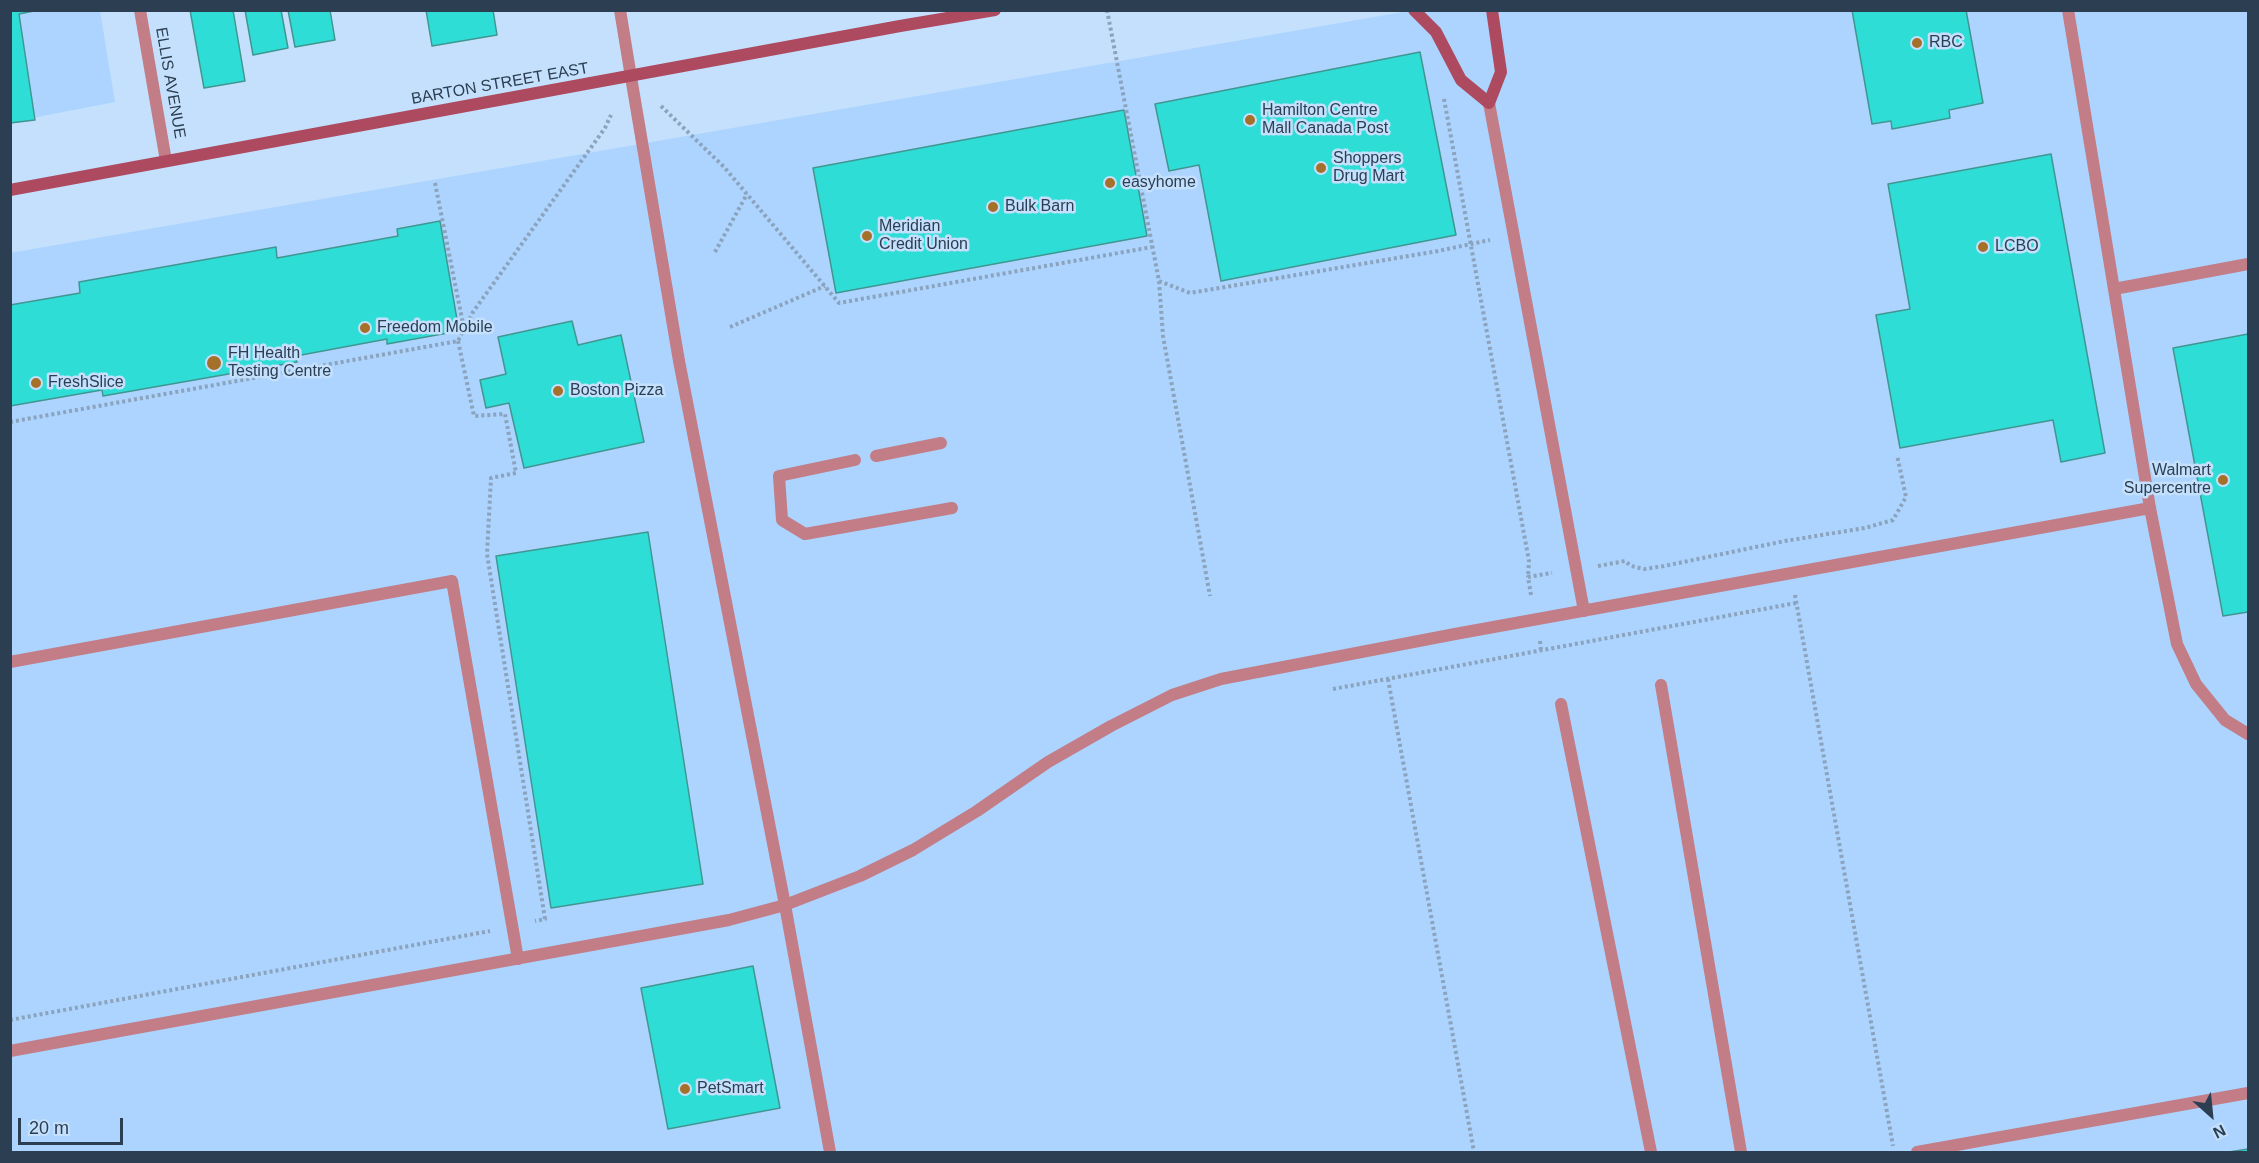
<!DOCTYPE html>
<style>
body{margin:0}
#map{position:relative;width:2259px;height:1163px;overflow:hidden;background:#c4e0fc;font-family:Helvetica,sans-serif}
canvas{display:block}
.frame{position:absolute;inset:0;border:12px solid #2c3e51;pointer-events:none}
.north{position:absolute;left:2181px;top:1085px;width:60px;height:60px;-webkit-text-stroke:4px #c4e0fc;paint-order:stroke;rotate:153deg;font-size:16px;font-weight:700;line-height:24px;text-align:center;color:#2c3e51}
.north::after{content:'';display:block;margin:auto;width:21px;height:27px;background:#2c3e51;clip-path:polygon(50% 0,100% 100%,50% 72%,0 100%)}
.scale{position:absolute;left:18px;top:1118px;width:105px;height:27px;box-sizing:border-box;border:3px solid #2c3e51;border-top:0;padding-left:8px;font-size:18px;line-height:21px;white-space:nowrap;color:#2c3e51;-webkit-text-stroke:4px #c4e0fc;paint-order:stroke}
</style>
<div id="map">
<canvas width="2259" height="1163"></canvas>
<div class="frame"></div>
<div class="north">N</div>
<div class="scale">20 m</div>
</div>
<script>
const g = document.querySelector('canvas').getContext('2d');
g.lineJoin = 'round';
function fill(path, color) {
  g.fillStyle = color;
  g.fill(path, 'evenodd');
}
function toPath(rows) {
  const path = new Path2D();
  for (const r of rows) {
    path.moveTo(r[0], r[1]);
    for (let i = 2; i < r.length; i += 2) path.lineTo(r[i], r[i + 1]);
  }
  return path;
}
function strokePath(path, color, width, dash) {
  g.strokeStyle = color;
  g.lineWidth = width;
  g.lineCap = dash ? 'butt' : 'round';
  g.setLineDash(dash || []);
  g.stroke(path);
}
function label(font, color, halo, rows, align = 'center') {
  g.font = font + ' Helvetica,sans-serif';
  g.lineWidth = 5;
  g.setLineDash([]);
  g.textBaseline = 'middle';
  g.strokeStyle = halo;
  g.fillStyle = color;
  for (const [text, x, y, turn = 0] of rows) {
    g.save();
    g.translate(x, y);
    g.rotate((+turn || 0) * Math.PI / 180);
    g.textAlign = isNaN(turn) ? turn : align;
    if (halo) g.strokeText(text, 0, 0);
    g.fillText(text, 0, 0);
    g.restore();
  }
}
fill(toPath([
 [11,11,100,11,115,102,11,122],
 [1409,11,2248,11,2248,1152,11,1152,10,253]
]), '#acd4ff');
const building = toPath([
 [10,10,39,10,19,14,35,120,10,123,10,10],
 [190,10,233,10,245,81,204,88,190,10],
 [245,10,281,10,288,48,253,55,245,10],
 [288,10,330,10,335,40,295,47,288,10],
 [426,10,493,10,497,35,432,46,426,10],
 [1852,10,1966,10,1983,103,1949,110,1950,118,1892,129,1891,121,1872,124,1852,10],
 [1420,52,1456,235,1221,281,1199,165,1169,171,1155,104,1420,52],
 [1124,110,1147,236,836,293,813,168,1124,110],
 [2051,154,2105,453,2061,462,2053,420,1900,448,1876,315,1910,309,1888,184,2051,154],
 [440,221,459,331,387,344,387,339,296,356,297,362,103,396,102,390,10,406,10,305,80,293,79,282,276,247,277,258,398,236,397,229,440,221],
 [572,321,578,345,621,335,644,442,524,468,509,403,486,408,480,380,506,374,498,337,572,321],
 [2248,334,2248,612,2223,616,2173,348,2248,334],
 [648,532,703,884,551,908,496,556,648,532],
 [753,966,780,1108,668,1129,641,988,753,966],
 [2248,1149,2248,1152,2229,1152,2248,1149]
]);
fill(building, '#2eded6');
strokePath(building, '#419691', 1.5);
strokePath(toPath([
 [1107,10,1159,281,1163,336,1210,596],
 [1444,99,1529,561,1528,577],
 [661,106,724,167,839,303,1152,247],
 [435,183,464,329],
 [715,252,747,194],
 [1159,281,1190,293,1438,251,1490,240],
 [730,327,825,286],
 [458,341,474,416,505,414,516,473,491,478,487,554,545,919,535,921],
 [10,422,458,341,473,312,605,128,611,115],
 [1598,566,1625,561,1631,566,1644,569,1664,566,1785,541,1865,528,1893,520,1906,497,1897,455],
 [1531,595,1528,577,1552,573],
 [1795,595,1893,1146],
 [1540,641,1541,651],
 [1388,679,1474,1152],
 [1333,689,1796,603],
 [10,1020,490,931]
]), '#8ba3bc', 4, [3, 3]);
strokePath(toPath([
 [2068,10,2150,508,2177,644,2196,684,2225,720,2248,734],
 [631,77,679,361,785,905,830,1152],
 [1489,103,1584,611],
 [2114,289,2248,264],
 [876,456,941,443],
 [855,460,779,476,782,520,805,534,952,508],
 [10,662,452,581,518,959],
 [1661,685,1741,1152],
 [1561,704,1651,1152],
 [10,1051,729,920,785,905,860,876,913,850,977,811,1048,762,1111,726,1172,695,1221,679,1455,634,2150,508],
 [1917,1152,2248,1093]
]), '#c27d87', 12);
strokePath(toPath([
 [140,10,166,161],
 [620,10,631,77]
]), '#c27d87', 12);
strokePath(toPath([
 [1414,10,1436,32,1461,80,1489,103,1501,72,1492,10],
 [10,190,900,26,995,10]
]), '#ae4a5f', 12);
for (const [x, y, r, color] of [
 [1917,43,6,"#a5702a"],
 [1250,120,6,"#a5702a"],
 [1321,168,6,"#a5702a"],
 [1110,183,6,"#a5702a"],
 [993,207,6,"#a5702a"],
 [867,236,6,"#a5702a"],
 [1983,247,6,"#a5702a"],
 [365,328,6,"#a5702a"],
 [214,363,8,"#a5702a"],
 [36,383,6,"#a5702a"],
 [558,391,6,"#a5702a"],
 [2223,480,6,"#a5702a"],
 [685,1089,6,"#a5702a"]
]) {
  const dot = new Path2D();
  dot.arc(x, y, r, 0, 2 * Math.PI);
  g.fillStyle = color;
  g.fill(dot);
  strokePath(dot, '#c4e0fc', 2);
}
label('16px', '#2c3e51', '#c4e0fc', [
 ["RBC",1929,43],
 ["Hamilton Centre",1262,111],
 ["Mall Canada Post",1262,129],
 ["Shoppers",1333,159],
 ["Drug Mart",1333,177],
 ["easyhome",1122,183],
 ["Bulk Barn",1005,207],
 ["Meridian",879,227],
 ["Credit Union",879,245],
 ["LCBO",1995,247],
 ["Freedom Mobile",377,328],
 ["FH Health",228,354],
 ["Testing Centre",228,372],
 ["FreshSlice",48,383],
 ["Boston Pizza",570,391],
 ["Walmart",2211,471,"right"],
 ["Supercentre",2211,489,"right"],
 ["PetSmart",697,1089]
], 'left');
label('16px', '#2c3e51', '#c4e0fc', [
 ["ELLIS AVENUE",170,83,80],
 ["BARTON STREET EAST",500,84,-10]
]);
</script>
